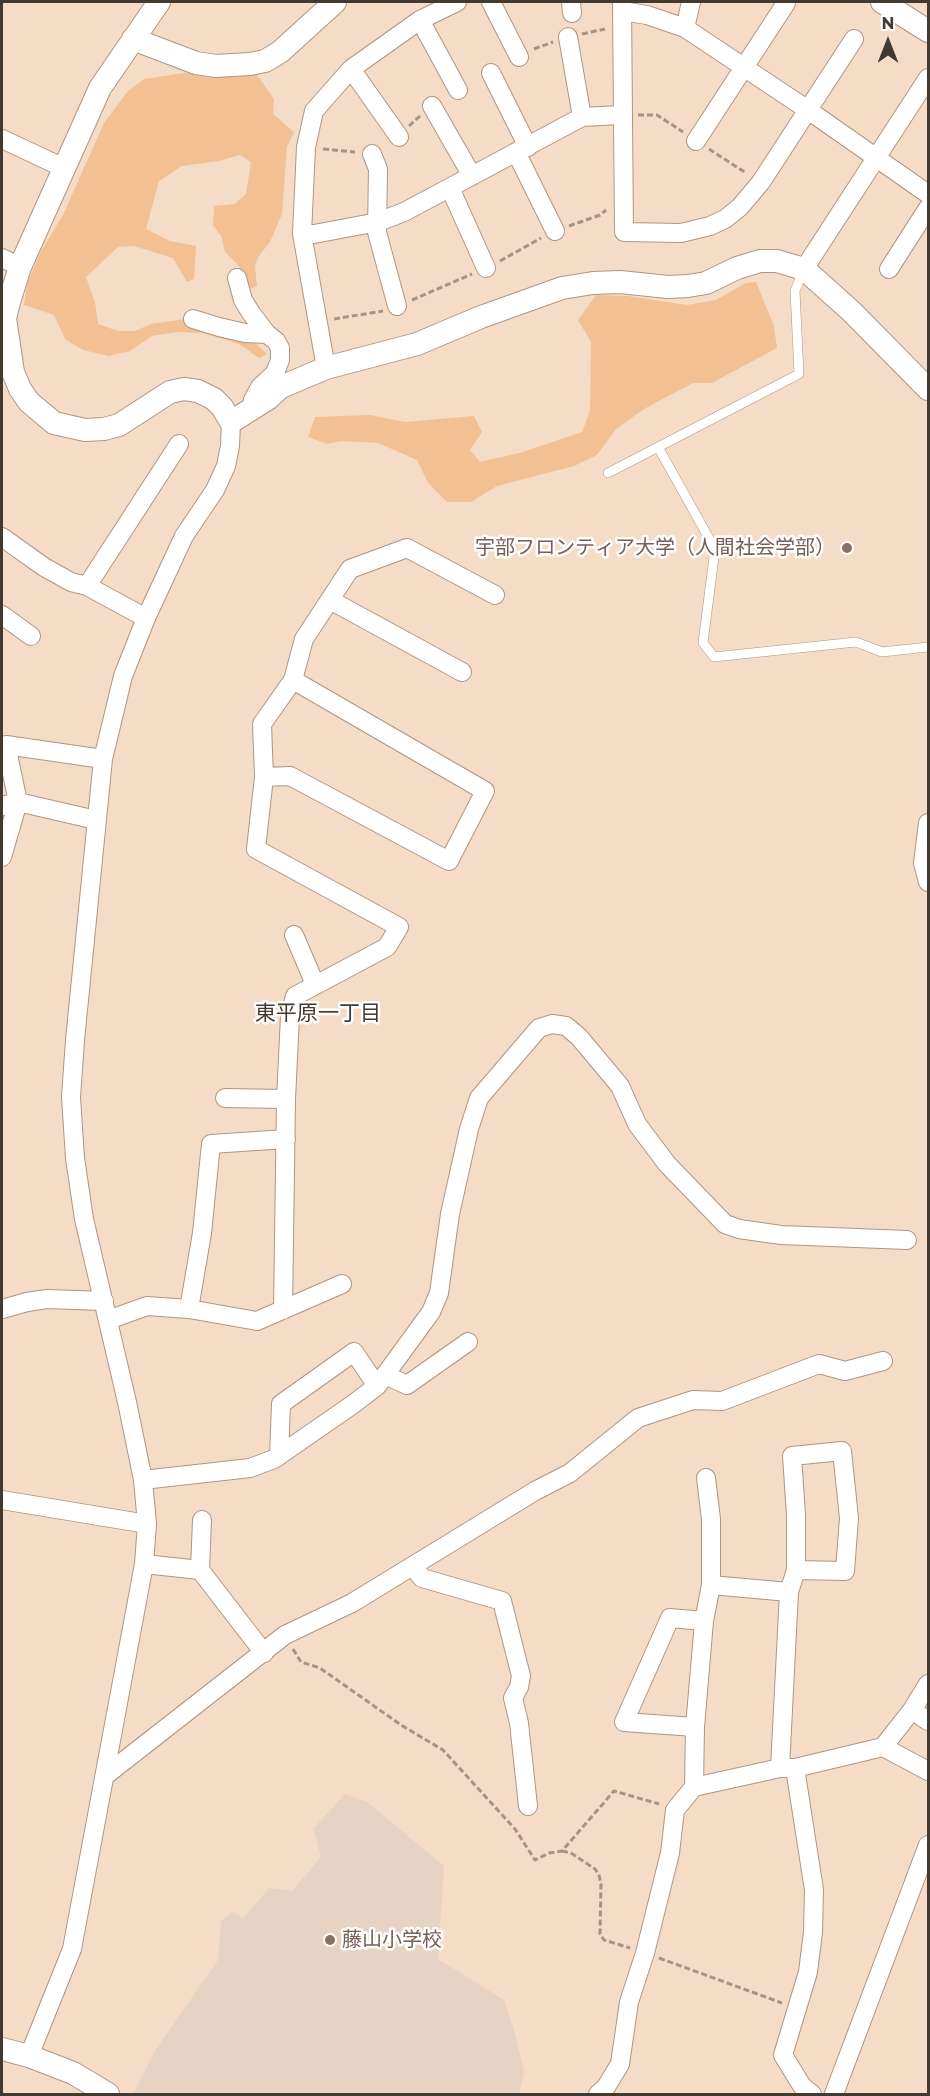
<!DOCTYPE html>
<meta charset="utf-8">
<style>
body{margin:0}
#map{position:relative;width:930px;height:2096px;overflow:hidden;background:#f5dcc6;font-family:Montserrat,sans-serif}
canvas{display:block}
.frame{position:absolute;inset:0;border:3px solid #423930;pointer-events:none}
.north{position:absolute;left:858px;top:12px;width:60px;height:60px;-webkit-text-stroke:4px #fff;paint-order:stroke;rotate:0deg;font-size:16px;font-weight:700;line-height:24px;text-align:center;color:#423930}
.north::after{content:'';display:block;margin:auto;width:21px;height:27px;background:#423930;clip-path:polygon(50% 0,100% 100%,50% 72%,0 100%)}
</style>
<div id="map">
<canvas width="930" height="2096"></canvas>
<div class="frame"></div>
<div class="north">N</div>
</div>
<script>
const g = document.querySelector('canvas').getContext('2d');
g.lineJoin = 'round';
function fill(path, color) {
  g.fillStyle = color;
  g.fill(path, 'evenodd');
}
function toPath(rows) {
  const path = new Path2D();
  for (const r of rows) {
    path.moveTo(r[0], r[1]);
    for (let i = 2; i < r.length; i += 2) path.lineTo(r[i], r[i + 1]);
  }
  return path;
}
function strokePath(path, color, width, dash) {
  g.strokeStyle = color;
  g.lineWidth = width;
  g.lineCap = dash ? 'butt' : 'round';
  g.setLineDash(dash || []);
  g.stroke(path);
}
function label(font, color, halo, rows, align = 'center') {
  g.font = font + ' Montserrat,"Noto Sans JP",sans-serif';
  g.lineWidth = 5;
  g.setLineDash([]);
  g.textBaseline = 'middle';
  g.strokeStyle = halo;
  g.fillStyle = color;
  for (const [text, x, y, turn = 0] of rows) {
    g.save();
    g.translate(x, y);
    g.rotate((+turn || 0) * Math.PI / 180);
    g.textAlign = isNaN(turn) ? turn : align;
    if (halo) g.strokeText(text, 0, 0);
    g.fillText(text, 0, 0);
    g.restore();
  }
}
fill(toPath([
 [345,1794,367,1802,444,1866,438,1959,504,2000,514,2030,524,2072,519,2094,133,2094,156,2049,218,1960,221,1921,232,1912,243,1918,269,1888,292,1891,321,1857,313,1829]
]), '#e7d3c4');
fill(toPath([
 [190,72,257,75,274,99,273,114,294,132,287,147,282,214,270,242,258,257,255,266,257,286,250,289,238,265,225,252,221,236,213,225,214,206,235,204,246,194,251,162,240,155,219,161,182,166,159,181,146,229,170,241,196,246,194,279,187,282,173,258,134,246,118,247,86,277,95,302,98,324,118,331,135,331,151,324,185,319,253,341,267,354,259,358,239,344,203,333,176,332,152,336,130,351,109,356,83,350,65,339,54,315,24,305,27,284,41,251,63,215,104,123,128,91,144,79],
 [756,282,774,326,777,348,712,383,693,383,644,409,616,429,597,455,574,466,497,486,471,502,447,502,428,483,417,460,378,443,341,441,327,444,308,437,315,417,370,415,405,422,474,416,482,432,470,450,480,462,523,452,582,432,590,411,591,342,578,320,596,295,628,296,687,305,716,300,746,283]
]), '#f2c093');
const service = toPath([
 [658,447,715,549,703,643,714,657,856,642,882,652,928,647],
 [608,473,799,374,795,291,803,271]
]);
const minor = toPath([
 [491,2,519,57],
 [571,2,572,13],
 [622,2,624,232,681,233,710,226,725,219,740,207,761,182,854,39],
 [622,11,647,15,685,28,808,110,928,194],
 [420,20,458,90],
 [685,28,691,2],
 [568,37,582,117],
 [351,69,399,137],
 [491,73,528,147],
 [432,106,472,176],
 [2,139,64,168],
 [696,141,786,3],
 [516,152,555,231],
 [372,154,378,169,377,232,397,306],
 [450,188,486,268],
 [302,234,314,234,378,222,404,212,582,117,621,115],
 [2,258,20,267],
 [804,269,928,78],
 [889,269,928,208],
 [237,278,243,300,251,313,267,334,276,341,280,348,280,360,275,373,260,387,253,400,251,410],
 [193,319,219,327,245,333,267,334],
 [326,368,302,234,306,147,314,111,351,69,420,20,457,2],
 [2,537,44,567,71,582,87,586,146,618],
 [87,586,179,444],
 [330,600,462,672],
 [2,615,31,636],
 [264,777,262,724,293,680],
 [2,806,18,802,6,745,103,759],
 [928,823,923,863,928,882],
 [2,857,18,802,96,820],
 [294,935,315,984],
 [225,1098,286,1099],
 [2,1309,27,1302,47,1299,104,1301],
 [189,1309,202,1233,211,1144,286,1139],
 [283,1310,286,1099,290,1016,295,996,387,947,399,927,256,849,264,777,290,776,449,861,485,791,293,680,304,639,350,569,407,548,495,595],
 [108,1320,147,1306,189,1309,257,1321,342,1284],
 [385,1375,407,1385,468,1342],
 [279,1456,281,1404,354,1352,377,1386],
 [143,1480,250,1468,274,1459,352,1405,377,1386,431,1312,439,1293,450,1214,469,1129,479,1098,539,1028,552,1024,566,1026,579,1037,620,1086,637,1124,667,1164,725,1224,739,1229,781,1235,907,1240],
 [2,1500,147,1524],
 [144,1564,200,1570,264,1653],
 [413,1566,422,1578,502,1601,521,1676,519,1687,513,1698,519,1723,528,1806],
 [200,1570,202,1520],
 [711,1585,789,1592],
 [912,1710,928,1684],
 [695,1727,624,1722,670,1618,704,1621],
 [883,1747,928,1771],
 [780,1768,789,1592,796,1570,796,1515,792,1456,842,1451,849,1518,845,1571,796,1570],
 [795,1768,814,1890,813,1932,808,1972,783,2055,802,2086,812,2094],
 [106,1775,285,1635,352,1603,535,1491,570,1473,638,1418,693,1400,722,1401,819,1364,845,1371,883,1361],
 [694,1787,695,1727,704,1621,711,1585,711,1519,706,1478],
 [29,2056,72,1949,144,1564,147,1524,143,1480,127,1402,84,1219,75,1158,71,1097,75,1040,103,759,123,676,146,618,184,536,215,490,226,466,230,446,231,422],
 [598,2094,606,2087,620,2064,629,2002,645,1953,670,1853,675,1810,694,1787,780,1768,795,1768,883,1747,912,1710,928,1721],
 [834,2094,928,1845]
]);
const tertiary = toPath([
 [159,2,100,88,20,267,9,302,5,318,13,372,20,389,29,402,54,423,85,430,104,429,119,425,170,392,184,389,198,391,214,399,222,407,231,422,269,398,281,387,326,368,417,344,481,317,562,288,593,283,620,282,668,287,688,286,706,283,737,268,760,261,777,261,804,269,851,311,928,389],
 [882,2,928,31],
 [133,39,196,63,216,66,250,64,265,61,280,52,335,2],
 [2,2049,29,2056,73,2073,108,2094]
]);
strokePath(service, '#ae9682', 10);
strokePath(minor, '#ae9682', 20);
strokePath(tertiary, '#ae9682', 24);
strokePath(toPath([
 [582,34,605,29],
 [534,49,553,42],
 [638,115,657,115,683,132],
 [409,126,420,116],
 [323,149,355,152],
 [709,149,746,173],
 [569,226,600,215,606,210],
 [500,261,541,238],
 [412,300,472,274],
 [334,319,383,311],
 [293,1649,301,1662,320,1668,401,1725,443,1750,515,1829,535,1860,549,1853,562,1851,614,1791,659,1804],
 [562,1851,571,1853,595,1869,599,1875,601,1884,600,1934,604,1940,630,1948],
 [659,1958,782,2003]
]), '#a69483', 3, [6, 3]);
strokePath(service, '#fff', 9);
strokePath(minor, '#fff', 18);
strokePath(tertiary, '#fff', 22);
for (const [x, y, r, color] of [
 [847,548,6,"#8d6e63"],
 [330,1940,6,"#8d6e63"]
]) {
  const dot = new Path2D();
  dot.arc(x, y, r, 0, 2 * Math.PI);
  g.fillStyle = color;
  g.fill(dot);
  strokePath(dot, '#fff', 2);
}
label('20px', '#785e54', '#fff', [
 ["宇部フロンティア大学（人間社会学部）",835,548],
 ["藤山小学校",342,1940,"left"]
], 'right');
label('21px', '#423930', '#fff', [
 ["東平原一丁目",318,1014]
]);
</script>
